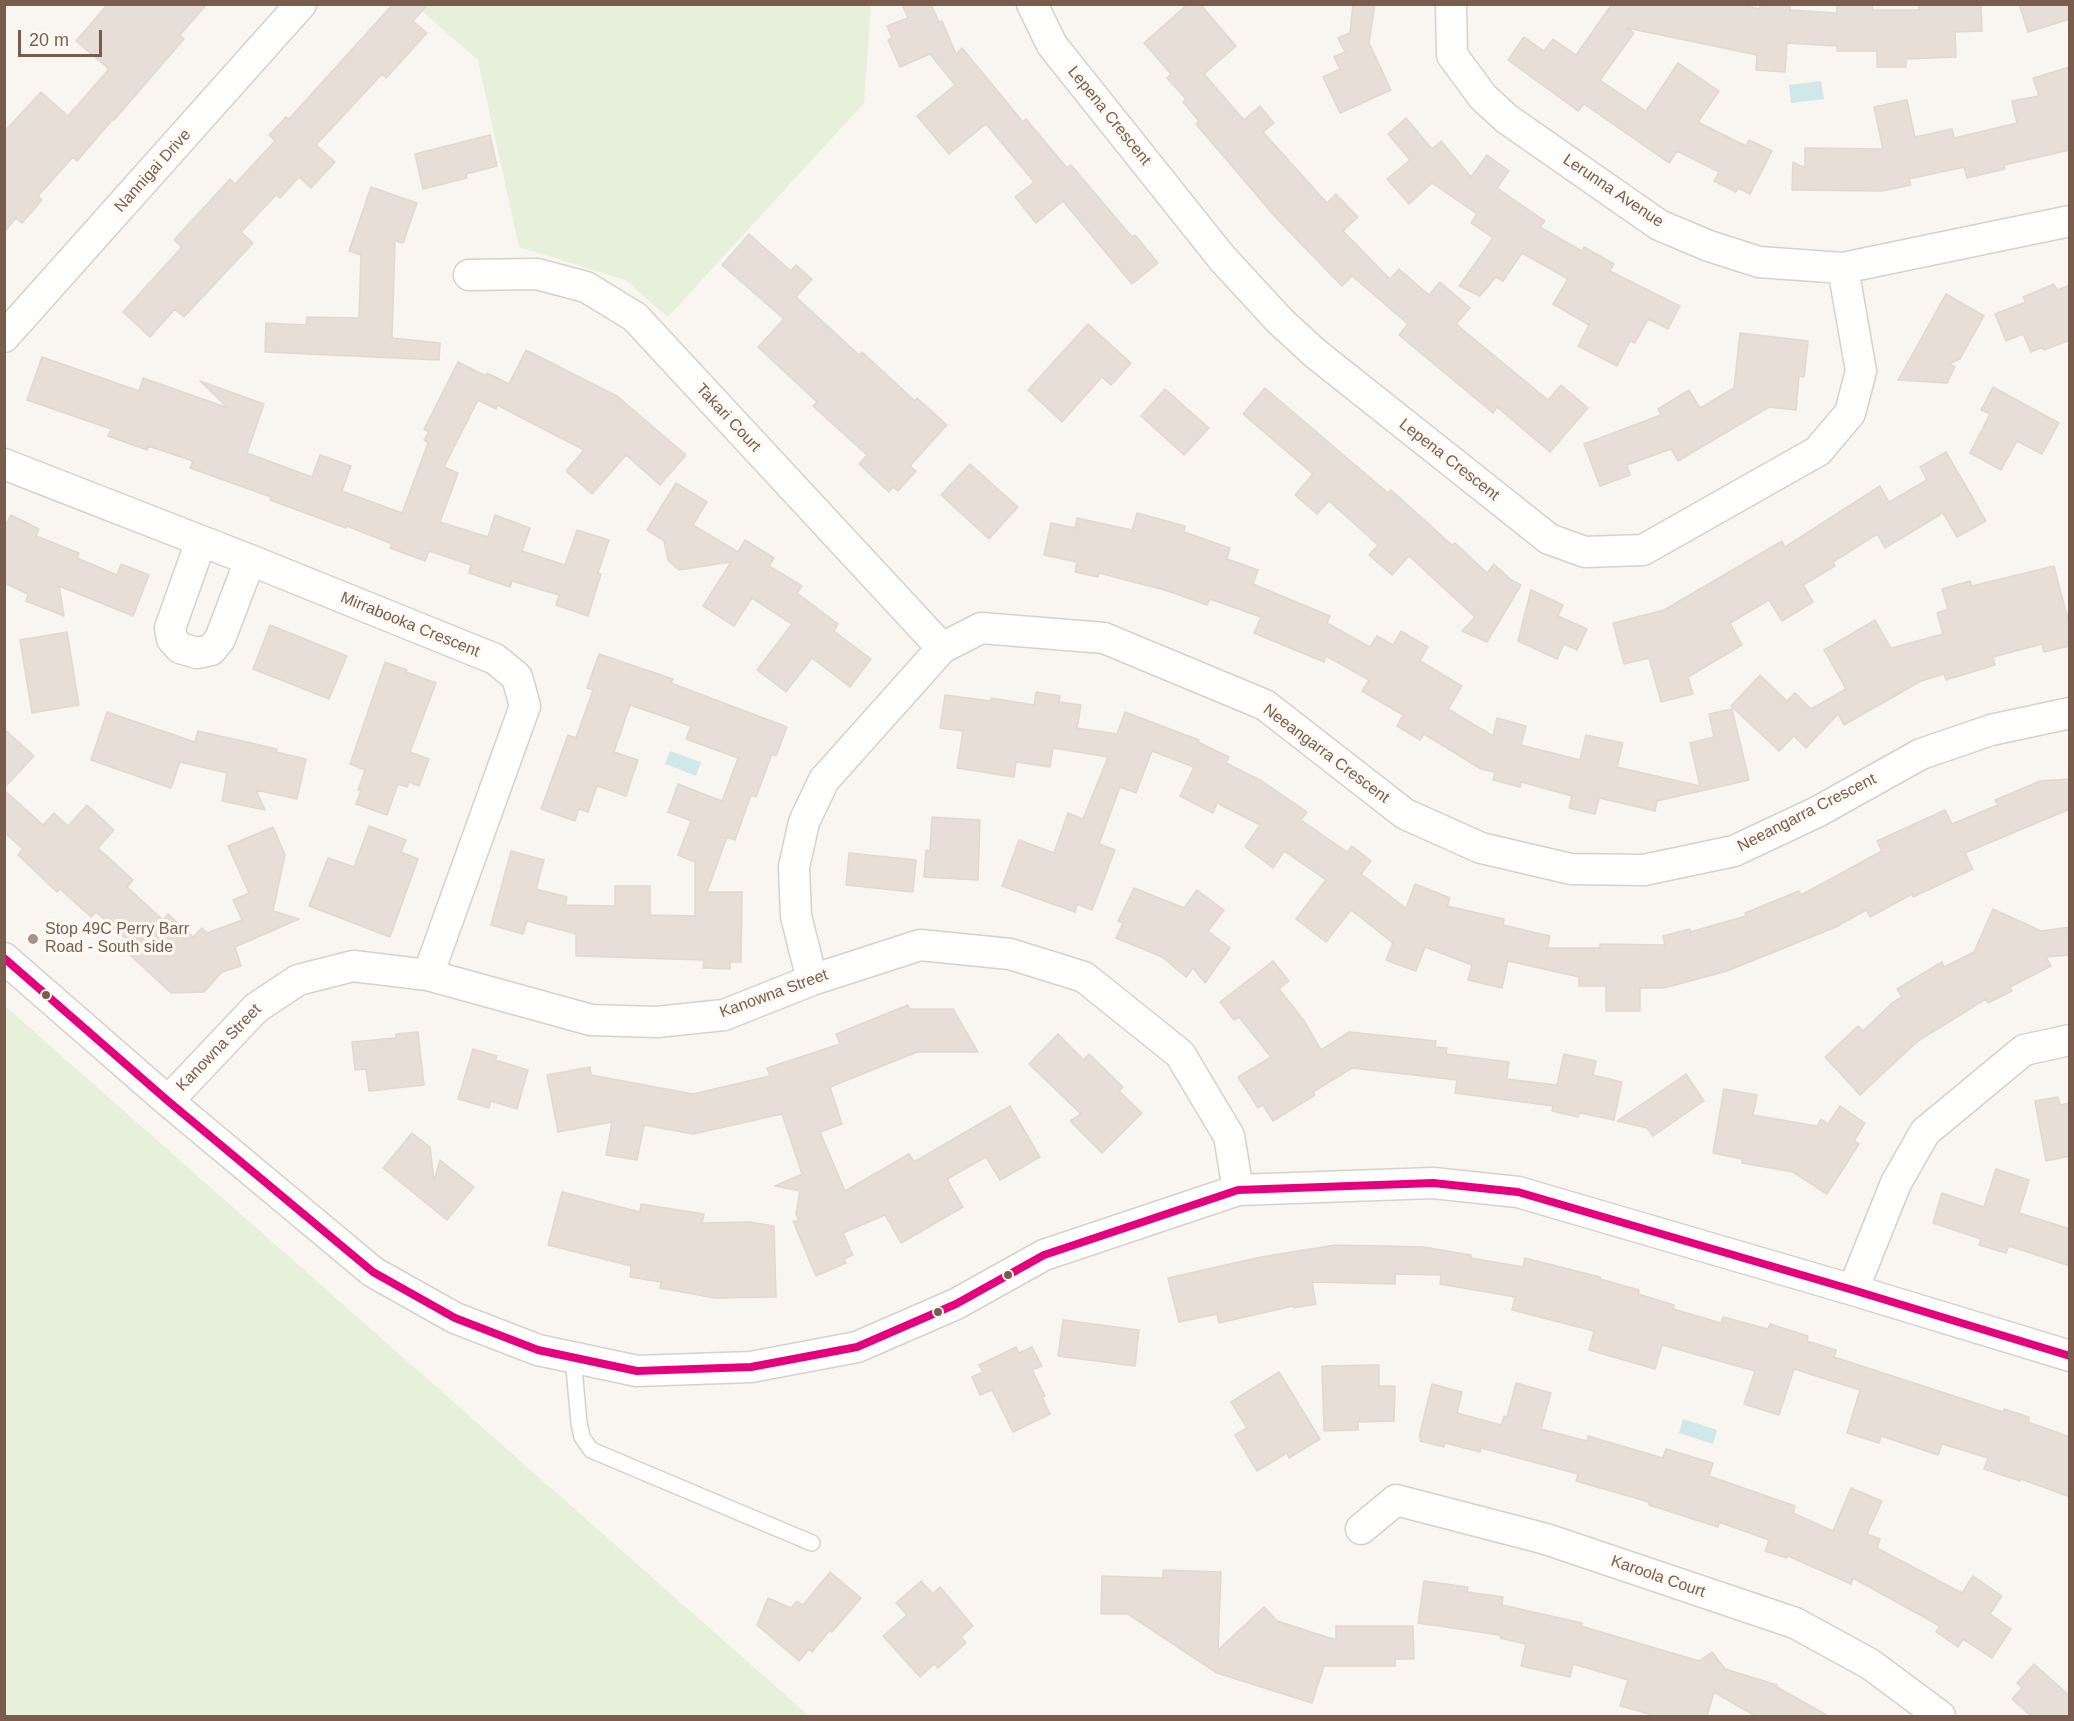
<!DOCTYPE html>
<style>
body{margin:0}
#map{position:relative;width:2074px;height:1721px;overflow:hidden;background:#f9f5f0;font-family:Arial,sans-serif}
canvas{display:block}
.frame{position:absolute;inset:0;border:6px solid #7a5c4d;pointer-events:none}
.scale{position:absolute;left:18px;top:30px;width:84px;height:27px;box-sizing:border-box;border:3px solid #7a5c4d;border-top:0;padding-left:8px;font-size:18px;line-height:21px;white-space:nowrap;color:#7a5c4d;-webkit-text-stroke:4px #fffaf3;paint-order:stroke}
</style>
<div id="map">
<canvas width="2074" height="1721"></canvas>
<div class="frame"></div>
<div class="scale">20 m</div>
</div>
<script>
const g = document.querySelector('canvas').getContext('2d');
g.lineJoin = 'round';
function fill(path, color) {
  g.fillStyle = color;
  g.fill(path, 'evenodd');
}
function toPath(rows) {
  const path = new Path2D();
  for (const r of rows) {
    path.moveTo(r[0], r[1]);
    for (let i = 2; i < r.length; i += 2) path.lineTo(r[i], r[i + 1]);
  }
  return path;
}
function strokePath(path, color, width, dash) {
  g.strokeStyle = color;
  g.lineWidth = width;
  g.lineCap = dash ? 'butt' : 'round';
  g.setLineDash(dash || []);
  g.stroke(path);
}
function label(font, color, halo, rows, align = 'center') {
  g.font = font + ' Arial,sans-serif';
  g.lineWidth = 6;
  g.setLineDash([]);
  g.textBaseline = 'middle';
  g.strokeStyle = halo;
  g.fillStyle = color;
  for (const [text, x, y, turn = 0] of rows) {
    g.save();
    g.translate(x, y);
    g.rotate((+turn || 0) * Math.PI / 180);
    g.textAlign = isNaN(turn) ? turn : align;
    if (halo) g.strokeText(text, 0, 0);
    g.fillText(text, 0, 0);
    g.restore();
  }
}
fill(toPath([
 [415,5,871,5,864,103,668,317,625,280,519,247,478,60],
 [5,1006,809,1716,5,1716]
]), '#e7f0db');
fill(toPath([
 [1821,81,1824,99,1791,103,1789,85],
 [670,751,701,762,696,776,665,764],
 [1683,1419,1717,1430,1713,1444,1679,1433]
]), '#d0e8ea');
const building = toPath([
 [108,4,207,4,180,35,184,39,114,120,113,119,77,161,73,157,38,196,42,200,22,223,16,218,4,232,4,132,41,92,68,116,109,69,76,41,108,4],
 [393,4,428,4,413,21,427,33,386,78,382,74,316,145,335,162,311,188,299,177,280,198,276,195,241,232,253,243,184,317,175,309,150,337,123,312,182,247,174,240,230,179,235,184,275,141,269,135,286,117,289,119,393,4],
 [902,4,931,4,939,22,942,21,956,54,962,48,1023,122,1026,119,1067,168,1071,165,1132,237,1135,235,1158,263,1132,284,1063,201,1036,223,1015,197,1034,182,986,124,949,154,917,116,955,85,930,54,900,67,888,40,892,38,887,26,908,18,902,4],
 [1188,4,1200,4,1236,46,1204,74,1244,120,1260,106,1274,123,1263,132,1327,203,1336,194,1358,217,1343,231,1390,279,1399,269,1429,295,1440,282,1470,308,1456,324,1548,400,1561,385,1588,408,1550,452,1497,407,1493,413,1399,335,1408,324,1352,276,1342,286,1277,219,1196,124,1199,121,1183,102,1186,99,1167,78,1171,74,1144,43,1188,4],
 [1353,4,1375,4,1369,43,1391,90,1340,113,1323,77,1340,69,1334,57,1345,52,1338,38,1350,33,1353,4],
 [1612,4,1737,4,1760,9,1760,4,1772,4,1790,6,1790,10,1837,13,1837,4,1872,4,1873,10,1919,10,1919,4,1981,4,1982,31,1955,32,1956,57,1906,59,1906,67,1877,67,1877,51,1837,51,1837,46,1787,43,1785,72,1756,70,1757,55,1627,28,1634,33,1600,80,1646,111,1678,63,1719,91,1698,122,1746,146,1749,140,1772,151,1750,194,1738,188,1736,192,1714,181,1719,172,1677,151,1669,163,1584,104,1578,111,1508,60,1524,37,1544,51,1553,39,1576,55,1612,4],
 [2019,4,2070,4,2070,19,2028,32,2019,4],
 [2070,67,2070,150,2004,165,2005,169,1967,178,1964,167,1909,179,1911,185,1882,191,1792,190,1793,162,1805,168,1805,148,1883,149,1874,107,1907,100,1915,137,1952,129,1954,138,2017,123,2012,101,2039,96,2033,78,2070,67],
 [1406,118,1432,149,1441,141,1471,177,1487,155,1509,171,1497,188,1545,221,1540,227,1582,251,1584,247,1614,264,1610,271,1680,306,1668,329,1648,319,1635,343,1630,341,1617,366,1578,346,1589,325,1553,304,1568,279,1522,253,1503,281,1496,277,1480,296,1459,286,1493,238,1471,223,1477,214,1432,183,1409,204,1387,179,1410,160,1388,134,1406,118],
 [490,135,497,166,466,174,467,178,423,189,415,154,490,135],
 [371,187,417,203,403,243,395,241,392,338,440,343,439,360,265,352,266,323,306,325,307,317,359,318,361,255,349,251,371,187],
 [749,234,791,271,796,265,812,279,796,297,859,355,862,352,915,401,917,398,947,425,910,466,916,471,898,491,893,487,889,492,859,464,867,455,813,406,817,402,758,347,784,319,722,265,749,234],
 [2054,284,2057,290,2070,285,2070,340,2044,350,2043,347,2031,352,2023,334,2006,341,1995,314,2026,302,2023,297,2054,284],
 [1946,294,1984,316,1960,359,1949,364,1955,367,1947,383,1898,380,1946,294],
 [1088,324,1131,363,1111,385,1102,377,1062,422,1028,390,1088,324],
 [1740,333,1808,341,1804,377,1799,376,1796,410,1769,407,1678,461,1671,449,1627,465,1630,475,1600,486,1584,444,1661,415,1658,409,1689,390,1700,408,1734,388,1740,333],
 [526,350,617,396,686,455,660,485,626,455,592,494,566,471,584,450,497,405,496,409,478,400,444,467,458,473,440,522,488,537,495,515,530,528,522,551,565,565,577,530,609,540,598,573,601,574,588,616,556,605,559,595,512,581,510,587,469,573,471,565,429,551,425,561,390,548,392,544,347,526,346,528,270,500,271,497,190,468,193,461,148,446,147,450,108,436,111,429,27,400,42,357,139,391,143,378,228,408,200,381,264,404,247,453,312,477,320,455,351,466,342,491,402,513,428,443,424,440,429,432,424,429,458,362,486,376,487,373,509,384,526,350],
 [1993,387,2059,423,2042,454,2017,441,2001,470,1970,453,1990,414,1981,410,1993,387],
 [1265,388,1388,493,1391,490,1452,545,1455,543,1487,573,1494,564,1511,580,1521,585,1487,642,1462,631,1475,617,1409,556,1392,575,1369,555,1378,545,1329,501,1317,514,1295,495,1313,474,1243,414,1265,388],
 [1165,389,1209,428,1184,455,1141,416,1165,389],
 [1946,452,1986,521,1957,537,1943,513,1885,548,1877,534,1833,562,1835,566,1803,585,1813,602,1782,621,1769,600,1730,623,1742,645,1688,677,1693,694,1661,702,1649,658,1624,664,1613,623,1664,610,1782,541,1785,547,1880,486,1889,502,1927,480,1920,467,1946,452],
 [970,464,1018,507,989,539,941,495,970,464],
 [676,483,707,502,693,525,738,552,745,540,774,558,769,566,802,586,797,593,838,624,834,631,871,659,850,687,812,658,786,692,757,670,792,624,752,598,734,626,703,606,731,562,679,570,668,560,664,541,647,530,676,483],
 [1137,513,1185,526,1184,532,1230,548,1227,559,1258,570,1253,584,1330,616,1327,623,1370,647,1377,636,1393,645,1401,631,1428,647,1420,661,1462,686,1448,709,1493,736,1497,718,1526,726,1521,745,1580,760,1586,735,1623,743,1617,767,1700,786,1690,743,1714,737,1709,714,1732,709,1749,780,1657,801,1655,811,1599,798,1595,814,1569,808,1572,796,1521,782,1520,787,1493,780,1495,772,1481,769,1424,734,1420,740,1397,726,1403,715,1362,691,1369,680,1326,656,1324,662,1254,633,1261,617,1210,599,1207,605,1168,591,1099,573,1098,577,1075,572,1077,562,1044,555,1051,523,1075,528,1077,518,1132,530,1137,513],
 [11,515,39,529,36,536,79,553,77,558,117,575,121,564,149,575,133,616,59,586,64,616,26,601,28,594,4,583,4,528,11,515],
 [2054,566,2070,627,2070,646,2044,652,2042,644,1993,657,1995,665,1946,680,1944,674,1921,681,1844,725,1838,714,1806,748,1794,736,1779,751,1731,706,1760,675,1787,701,1795,693,1811,709,1846,689,1824,650,1875,620,1891,648,1943,634,1937,613,1948,609,1942,589,1970,581,1972,586,2054,566],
 [1531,590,1563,605,1558,616,1587,629,1577,650,1564,644,1557,659,1518,641,1531,590],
 [270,625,347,656,329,699,253,669,270,625],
 [67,632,79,705,32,713,20,640,67,632],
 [599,654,673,679,671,683,787,727,776,756,772,754,756,797,751,795,735,840,727,837,707,892,742,892,741,962,730,962,730,969,703,968,704,960,576,956,576,934,527,921,523,934,491,925,511,851,544,860,536,889,567,897,565,905,615,906,615,886,650,886,650,915,695,916,695,862,678,855,691,821,668,812,678,784,722,801,738,758,686,739,691,726,630,705,614,752,638,760,626,796,597,786,588,812,579,809,575,821,541,809,568,735,576,738,593,690,587,688,599,654],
 [385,662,407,670,406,672,436,683,410,752,429,759,419,786,409,782,407,787,398,784,387,815,356,804,361,790,358,790,365,770,350,764,385,662],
 [1036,692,1060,696,1059,702,1081,705,1077,728,1117,734,1125,712,1199,740,1198,742,1229,757,1226,763,1262,781,1307,812,1301,820,1347,852,1352,846,1371,861,1361,874,1406,908,1415,884,1450,898,1447,906,1504,919,1503,925,1550,936,1547,948,1600,948,1600,944,1665,945,1663,936,1690,929,1690,932,1746,916,1745,913,1799,891,1801,895,1882,851,1877,841,1945,810,1952,824,1998,805,1995,800,2040,781,2070,779,2070,809,1965,853,1973,869,1913,897,1912,894,1870,917,1866,910,1836,927,1727,971,1664,988,1640,988,1640,1011,1606,1011,1606,986,1579,986,1579,977,1508,961,1502,988,1468,980,1472,965,1425,947,1416,971,1386,960,1393,943,1351,910,1326,942,1296,919,1326,880,1284,851,1273,868,1245,847,1260,825,1217,803,1213,813,1180,796,1194,767,1152,751,1136,793,1120,787,1099,844,1115,850,1092,910,1077,904,1075,912,1002,886,1019,840,1054,853,1068,813,1083,819,1108,757,1053,748,1050,767,1016,762,1014,777,957,768,963,731,940,728,945,695,991,701,991,698,1034,705,1036,692],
 [107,712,195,742,198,731,277,749,276,752,306,759,297,799,256,790,265,810,222,801,227,773,180,762,171,788,91,760,107,712],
 [4,729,34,756,4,788,4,729],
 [4,790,43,825,54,813,68,826,87,805,114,830,98,848,133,880,127,887,163,920,168,914,193,937,202,928,207,933,242,920,233,900,249,893,228,846,273,827,285,855,273,911,299,919,235,947,241,966,222,972,204,992,171,993,130,955,136,948,96,912,91,917,60,889,57,892,18,855,23,849,4,832,4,790],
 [932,817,980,820,978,880,924,877,926,850,930,851,932,817],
 [369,826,406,840,401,852,418,859,390,937,309,906,328,858,354,867,369,826],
 [849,853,916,860,913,892,846,885,849,853],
 [1134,888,1184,908,1197,890,1224,910,1208,931,1230,948,1205,983,1193,968,1186,977,1162,957,1116,938,1123,923,1118,921,1134,888],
 [1993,909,2041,931,2070,927,2070,955,2046,957,2051,966,2010,987,2012,991,1988,1003,1986,999,1918,1041,1860,1095,1825,1057,1858,1026,1863,1031,1892,1003,1902,997,1897,989,1942,962,1944,967,1974,952,1993,909],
 [1273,961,1289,981,1279,989,1305,1022,1321,1050,1349,1032,1436,1041,1435,1047,1447,1048,1446,1054,1509,1062,1507,1079,1557,1085,1564,1054,1596,1061,1593,1075,1622,1082,1614,1120,1580,1113,1578,1117,1552,1111,1553,1106,1455,1093,1457,1080,1352,1068,1313,1092,1315,1095,1273,1121,1263,1105,1258,1108,1238,1077,1271,1057,1239,1017,1234,1020,1220,1002,1273,961],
 [908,1005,909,1009,953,1009,978,1052,917,1052,830,1087,842,1124,820,1132,845,1191,909,1154,914,1162,1010,1106,1040,1157,1000,1180,986,1157,947,1179,963,1207,901,1243,885,1215,843,1233,853,1255,844,1259,846,1263,816,1276,793,1221,799,1221,796,1214,800,1191,775,1186,802,1174,782,1114,693,1134,644,1125,637,1160,606,1155,612,1122,558,1132,547,1075,590,1067,591,1075,693,1094,770,1076,767,1068,840,1044,836,1034,908,1005],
 [418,1032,424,1085,369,1091,366,1069,355,1070,352,1042,396,1038,396,1034,418,1032],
 [1058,1034,1084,1060,1089,1054,1123,1087,1119,1091,1142,1113,1102,1153,1070,1121,1081,1114,1029,1064,1058,1034],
 [473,1049,497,1056,495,1060,528,1070,517,1109,491,1101,489,1108,458,1099,473,1049],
 [1686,1074,1704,1101,1653,1136,1647,1128,1617,1121,1686,1074],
 [1724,1089,1757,1095,1753,1115,1817,1126,1821,1119,1828,1124,1840,1106,1865,1123,1854,1141,1859,1144,1827,1194,1793,1172,1742,1163,1742,1159,1713,1153,1724,1089],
 [2058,1097,2060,1105,2070,1103,2070,1156,2046,1161,2035,1101,2058,1097],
 [412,1133,430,1147,434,1181,440,1160,474,1187,447,1220,383,1168,412,1133],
 [1996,1169,2029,1180,2019,1213,2070,1229,2070,1266,2009,1246,2006,1253,1979,1245,1981,1239,1933,1223,1942,1193,1984,1207,1996,1169],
 [562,1192,640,1212,641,1204,704,1214,702,1223,750,1222,774,1226,776,1297,715,1298,660,1288,661,1282,630,1277,631,1266,548,1245,562,1192],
 [1335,1245,1424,1247,1471,1255,1471,1258,1523,1267,1525,1258,1600,1277,1600,1279,1639,1290,1638,1294,1674,1305,1673,1309,1721,1323,1723,1317,1768,1329,1770,1324,1808,1336,1807,1341,1836,1350,1834,1357,2003,1412,2004,1409,2029,1417,2028,1422,2070,1437,2070,1497,2021,1479,2020,1481,1984,1469,1988,1458,1942,1444,1938,1455,1881,1436,1879,1443,1847,1433,1860,1390,1794,1369,1779,1415,1744,1404,1755,1371,1662,1345,1655,1369,1589,1350,1594,1331,1512,1310,1515,1297,1440,1284,1441,1275,1395,1274,1395,1284,1312,1282,1316,1304,1294,1308,1293,1306,1219,1323,1217,1314,1179,1322,1168,1278,1261,1257,1335,1245],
 [1063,1320,1139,1330,1135,1366,1058,1356,1063,1320],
 [1016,1347,1019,1353,1032,1347,1042,1366,1032,1370,1045,1396,1042,1397,1050,1414,1013,1432,992,1390,980,1395,972,1377,983,1372,979,1365,1016,1347],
 [1379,1365,1379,1386,1395,1386,1394,1421,1358,1422,1358,1430,1324,1431,1322,1366,1379,1365],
 [1279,1372,1320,1439,1289,1458,1287,1453,1257,1471,1235,1435,1247,1428,1231,1402,1279,1372],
 [1516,1383,1551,1393,1541,1429,1587,1441,1588,1436,1663,1458,1666,1449,1713,1463,1709,1476,1795,1506,1793,1513,1833,1531,1851,1488,1882,1501,1867,1534,1880,1539,1877,1548,1962,1593,1973,1576,2002,1596,1990,1614,2011,1629,1992,1658,1963,1639,1958,1647,1936,1632,1940,1626,1853,1578,1851,1584,1788,1556,1787,1558,1765,1551,1769,1540,1719,1522,1718,1527,1649,1505,1649,1502,1576,1481,1578,1474,1481,1448,1480,1452,1445,1443,1444,1447,1420,1441,1421,1437,1419,1437,1432,1384,1462,1392,1457,1413,1501,1425,1504,1416,1507,1417,1516,1383],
 [1163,1570,1221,1572,1218,1650,1264,1607,1277,1621,1336,1640,1336,1626,1413,1626,1414,1659,1395,1659,1395,1666,1324,1666,1312,1703,1217,1673,1128,1614,1101,1614,1102,1576,1163,1578,1163,1570],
 [830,1572,861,1598,832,1632,830,1630,812,1652,809,1649,799,1661,757,1625,768,1598,791,1608,797,1601,803,1605,830,1572],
 [921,1581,933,1594,940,1587,973,1626,961,1637,966,1643,938,1668,934,1664,920,1677,883,1636,907,1615,896,1603,921,1581],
 [1424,1581,1468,1587,1467,1592,1503,1597,1502,1605,1582,1623,1581,1626,1699,1661,1712,1652,1725,1669,1777,1685,1777,1687,1828,1716,1755,1716,1714,1692,1707,1716,1656,1716,1620,1706,1628,1680,1573,1664,1570,1677,1521,1666,1526,1644,1500,1638,1500,1635,1418,1623,1424,1581],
 [2034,1664,2070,1696,2070,1716,2031,1716,2012,1699,2022,1688,2017,1683,2034,1664]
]);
fill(building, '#e6ded7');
strokePath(building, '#e2d8d2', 1.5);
const lane = toPath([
 [573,1357,579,1423,582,1437,591,1450,812,1543]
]);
const street = toPath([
 [1032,4,1052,45,1222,258,1280,321,1316,354,1549,539,1585,552,1643,550,1818,451,1850,413,1861,371,1843,268],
 [1451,4,1452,55,1483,97,1507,119,1659,225,1709,246,1759,262,1843,268,2070,221],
 [469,275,537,274,586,287,635,317,942,648],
 [4,337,301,4],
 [4,464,250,560,495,659,517,677,525,706,428,975],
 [201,541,170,628,172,639,180,648,197,653,211,650,220,639,250,560],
 [4,958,168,1101,373,1272,455,1318,538,1350,637,1371,751,1367,857,1347,956,1304,1044,1255,1238,1190,1433,1183,1518,1192,1853,1290,2070,1356],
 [812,980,796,916,794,867,804,822,824,780,942,648,981,628,1104,638,1265,705,1405,814,1481,848,1571,869,1644,870,1734,851,1817,812,1921,754,1991,730,2070,713],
 [168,1101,256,1008,298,980,353,966,428,975,591,1020,657,1022,724,1015,812,980,920,945,1010,954,1084,977,1180,1054,1229,1136,1238,1190],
 [1853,1290,1896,1183,1925,1132,2024,1050,2070,1040],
 [1361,1529,1396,1500,1546,1539,1795,1623,1870,1664,1940,1716]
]);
strokePath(lane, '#d7d1cb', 18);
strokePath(street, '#d7d1cb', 33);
strokePath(lane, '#fefefd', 15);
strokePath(street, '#fefefd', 30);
strokePath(toPath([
 [4,958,168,1101,373,1272,455,1318,538,1350,637,1371,751,1367,857,1347,956,1304,1044,1255,1238,1190,1433,1183,1518,1192,1853,1290,2070,1356]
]), '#e5007d', 8);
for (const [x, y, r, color] of [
 [33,939,6,"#a69286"],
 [46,995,5,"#7a5c4d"],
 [1008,1275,5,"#7a5c4d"],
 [938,1312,5,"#7a5c4d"]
]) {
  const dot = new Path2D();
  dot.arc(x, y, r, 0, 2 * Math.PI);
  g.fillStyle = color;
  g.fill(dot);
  strokePath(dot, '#fffaf3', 2);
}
label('16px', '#7a5c4d', '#fffaf3', [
 ["Lepena Crescent",1109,116,51],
 ["Nannigai Drive",153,171,-48],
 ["Lerunna Avenue",1613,191,34],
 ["Takari Court",728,418,47],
 ["Lepena Crescent",1449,460,38],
 ["Mirrabooka Crescent",410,625,22],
 ["Neeangarra Crescent",1326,754,37],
 ["Neeangarra Crescent",1807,813,-27],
 ["Kanowna Street",774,994,-20],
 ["Kanowna Street",219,1048,-46],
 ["Karoola Court",1658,1577,19]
]);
label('16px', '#7a5c4d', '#fffaf3', [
 ["Stop 49C Perry Barr",45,930],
 ["Road - South side",45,948]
], 'left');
</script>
